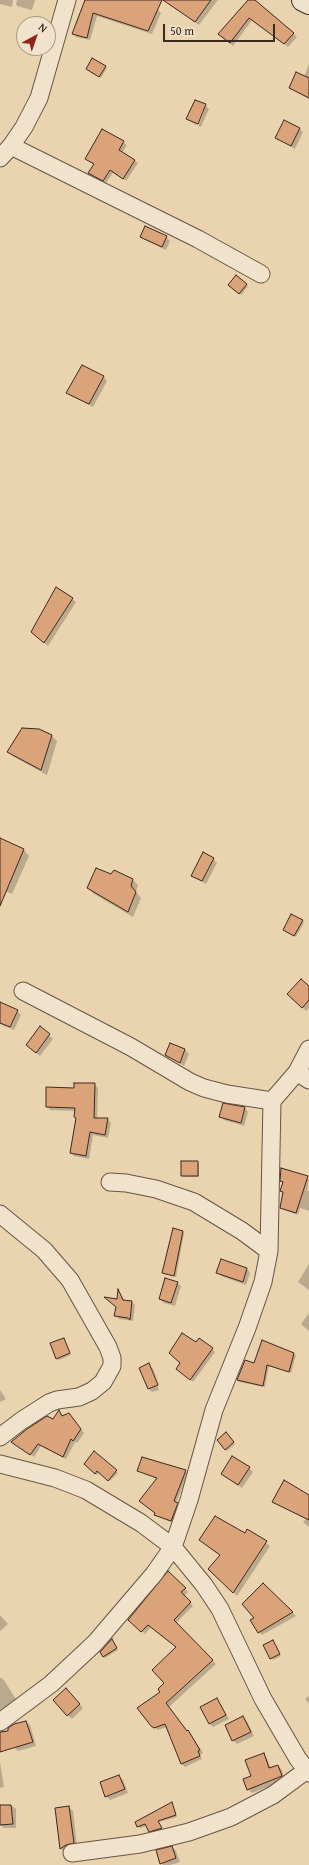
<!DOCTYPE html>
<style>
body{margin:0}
#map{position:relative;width:309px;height:1865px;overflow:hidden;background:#e9d4af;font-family:"Gentium Book Plus",serif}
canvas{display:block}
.north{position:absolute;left:16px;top:16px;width:40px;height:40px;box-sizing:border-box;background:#f1e3cb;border:1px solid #a99987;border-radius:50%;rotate:40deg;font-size:11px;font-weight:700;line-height:16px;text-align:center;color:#3c2922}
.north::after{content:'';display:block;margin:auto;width:14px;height:18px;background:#8f2418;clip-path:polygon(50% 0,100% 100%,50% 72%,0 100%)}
.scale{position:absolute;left:163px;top:24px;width:112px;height:18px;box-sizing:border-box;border:2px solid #3c2922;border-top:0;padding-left:5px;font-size:12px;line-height:14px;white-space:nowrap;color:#3c2922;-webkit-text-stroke:3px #f1e3cb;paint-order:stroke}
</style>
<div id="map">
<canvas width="309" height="1865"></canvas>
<div class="north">N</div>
<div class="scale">50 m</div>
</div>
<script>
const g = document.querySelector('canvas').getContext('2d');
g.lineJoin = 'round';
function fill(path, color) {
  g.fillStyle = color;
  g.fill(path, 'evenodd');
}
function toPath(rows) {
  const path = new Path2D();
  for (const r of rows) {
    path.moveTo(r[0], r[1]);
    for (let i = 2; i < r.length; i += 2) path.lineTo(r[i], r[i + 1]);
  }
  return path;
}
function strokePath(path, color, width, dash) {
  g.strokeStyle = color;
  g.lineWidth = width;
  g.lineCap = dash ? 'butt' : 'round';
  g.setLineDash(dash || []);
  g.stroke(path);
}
fill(toPath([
 [0,0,13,0,12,7,0,4],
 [17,0,35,0,32,10,17,6,16,4],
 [86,0,136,0,158,10,161,13,152,34,97,16,90,40,76,37,73,33],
 [164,0,218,0,199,25],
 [249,0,254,0,297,37,288,47,252,20,233,46,219,34],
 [309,64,309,99,290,88,304,77],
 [105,66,107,68,101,78,87,69],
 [195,101,206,106,196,125,187,119],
 [206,106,209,109,201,127,198,126],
 [299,129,303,132,295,149,276,138],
 [123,142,127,145,122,153,138,163,126,181,113,173,106,183,89,173,95,165,90,162],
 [141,237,166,237,170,241,166,250,145,240],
 [236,276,248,286,241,295,229,284],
 [83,367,104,377,107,381,93,407,71,396,67,393],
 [72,599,76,602,48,646,36,635],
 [39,730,52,736,57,741,47,775,14,757,8,752],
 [0,839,24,850,29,856,12,894,0,889],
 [213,859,217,863,206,884,192,876],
 [111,875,133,880,138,885,136,892,141,898,133,917,94,894,88,888],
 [302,921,304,923,296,937,286,931],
 [309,988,309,1008,306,1011,288,994],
 [0,1003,17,1011,21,1015,14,1030,0,1024],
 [40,1028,53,1039,40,1056,31,1048],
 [170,1044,185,1050,189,1054,184,1066,166,1055],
 [94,1084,98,1088,97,1119,107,1119,111,1123,108,1138,93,1135,89,1159,74,1156,71,1153,76,1119,75,1117,75,1111,50,1110,47,1106,75,1089],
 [245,1108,248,1112,244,1126,224,1120,220,1116],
 [198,1162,199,1164,199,1177,184,1177,182,1175],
 [282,1169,309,1179,307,1191,309,1191,309,1211,300,1208,298,1215,284,1210,281,1207,284,1194,281,1191,284,1183,281,1181],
 [183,1232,184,1233,176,1277,165,1274,163,1272],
 [309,1264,309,1290,298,1282],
 [247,1269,250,1273,246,1285,221,1276,218,1272],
 [177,1283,181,1286,175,1306,164,1303,160,1299],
 [119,1291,125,1301,132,1302,135,1305,133,1321,119,1319,115,1315],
 [309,1313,309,1331,301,1324],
 [63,1339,71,1355,59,1360,57,1358],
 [263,1341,296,1355,291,1373,269,1366,265,1387,239,1382,238,1380,245,1361,254,1365],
 [196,1343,212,1349,215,1352,193,1382,180,1372,182,1363],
 [149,1365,152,1368,150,1368,159,1390,152,1392,148,1388],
 [152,1368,153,1368,161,1389],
 [0,1390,6,1399,0,1402],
 [59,1411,63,1416,72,1417,84,1433,77,1443,75,1442,66,1459,41,1446,34,1457,13,1442,53,1420],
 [226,1434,235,1444,227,1451,218,1440],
 [94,1453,118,1473,110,1481,100,1472,97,1475,85,1464],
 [249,1468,253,1472,242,1488,222,1474],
 [139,1471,185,1471,188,1473,176,1503,179,1506,173,1523,155,1515,157,1479],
 [309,1493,309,1527,303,1522,306,1519,274,1502,308,1495],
 [248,1530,270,1546,237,1596,209,1568,221,1555,200,1540,245,1534],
 [168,1573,188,1592,184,1596,193,1606,176,1623,216,1664,169,1707,187,1732,191,1734,203,1753,200,1755,202,1759,185,1767,182,1764,167,1727,158,1730,154,1727,162,1692,177,1648,151,1627,145,1634,129,1620],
 [263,1584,296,1616,262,1635,258,1632,256,1618],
 [0,1615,8,1624,0,1631],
 [113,1642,118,1650,105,1658,103,1656],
 [274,1643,281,1656,273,1660,264,1646],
 [0,1678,1,1678,4,1680,17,1701,0,1710],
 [70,1693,83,1708,72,1719,68,1715],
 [309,1696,309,1704,305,1699],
 [217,1699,229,1719,213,1727,209,1723],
 [243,1717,247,1721,254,1736,237,1744,233,1740],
 [26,1722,30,1725,36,1746,18,1751,14,1747],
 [263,1755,267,1758,271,1769,278,1766,282,1770,285,1780,252,1793,248,1789,252,1776],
 [0,1762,4,1787,0,1788],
 [119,1776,123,1780,128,1793,110,1800,106,1796],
 [172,1803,177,1817,159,1822,163,1830,151,1833,147,1826,140,1828,138,1826],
 [0,1806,12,1806,16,1809,16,1828,4,1828,0,1824],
 [69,1807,73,1811,77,1846,65,1852,61,1849,56,1808],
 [172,1847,176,1851,180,1862,170,1865,163,1865,161,1863]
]), '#0003');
const building = toPath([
 [85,0,162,0,148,31,93,13,87,38,72,34,85,0],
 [163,0,211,0,195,22,163,0],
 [248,0,255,0,294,33,284,44,249,18,230,43,218,34,248,0],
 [92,58,106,66,99,77,86,69,92,58],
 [296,72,309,78,309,98,289,88,296,72],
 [195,100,206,104,198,124,186,119,195,100],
 [284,120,300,128,291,146,275,138,284,120],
 [102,129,124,141,119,150,135,160,123,179,110,170,103,181,88,173,94,164,85,159,102,129],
 [145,226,167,236,162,247,140,237,145,226],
 [236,275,247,284,239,294,228,285,236,275],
 [82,365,104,376,89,404,66,393,82,365],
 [56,587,73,598,44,643,31,632,56,587],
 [22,728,39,729,52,735,41,770,7,752,22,728],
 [0,838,24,849,0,906,0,838],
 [203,852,214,858,202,881,191,876,203,852],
 [96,868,111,874,114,870,133,879,131,886,136,892,128,912,87,888,96,868],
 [291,914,303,920,294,936,283,930,291,914],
 [301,979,309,986,309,1000,302,1008,287,994,301,979],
 [0,1002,18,1010,10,1027,0,1023,0,1002],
 [40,1026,50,1034,36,1053,26,1045,40,1026],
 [170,1043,185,1049,180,1063,165,1055,170,1043],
 [74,1083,95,1083,94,1118,108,1118,105,1135,90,1132,86,1156,70,1153,76,1118,74,1117,75,1108,46,1107,46,1087,74,1088,74,1083],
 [223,1103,245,1107,241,1123,219,1117,223,1103],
 [181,1161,198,1161,198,1176,181,1176,181,1161],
 [281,1168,308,1176,296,1213,280,1208,283,1192,280,1191,283,1182,280,1181,281,1168],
 [173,1228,183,1231,174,1276,162,1273,173,1228],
 [221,1259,247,1268,243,1282,216,1273,221,1259],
 [165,1278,178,1282,171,1303,159,1299,165,1278],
 [118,1289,123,1300,132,1301,130,1320,128,1318,114,1316,116,1307,104,1297,117,1299,118,1289],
 [182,1333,196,1342,199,1338,213,1348,190,1380,176,1369,180,1363,169,1353,182,1333],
 [64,1338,70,1353,56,1359,50,1343,64,1338],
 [262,1340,294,1353,289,1372,267,1365,263,1386,237,1380,245,1360,254,1363,262,1340],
 [149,1363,158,1385,148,1389,139,1368,149,1363],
 [59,1410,62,1416,69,1413,81,1429,73,1441,71,1439,63,1457,38,1444,30,1455,11,1442,27,1429,47,1416,53,1419,59,1410],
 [226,1432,234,1442,225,1450,217,1440,226,1432],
 [94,1451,117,1470,108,1481,97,1471,95,1474,84,1464,94,1451],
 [232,1456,250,1467,238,1485,221,1474,232,1456],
 [142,1457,186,1470,174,1501,178,1503,171,1521,154,1515,155,1513,139,1501,157,1478,137,1471,142,1457],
 [284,1480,309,1495,309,1520,272,1502,284,1480],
 [215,1516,245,1533,247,1529,267,1541,233,1593,208,1569,220,1555,199,1540,215,1516],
 [168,1571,186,1588,181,1592,191,1602,174,1620,213,1660,166,1703,187,1731,188,1730,200,1750,198,1751,200,1756,181,1764,165,1724,154,1728,151,1726,137,1708,160,1692,158,1689,164,1683,152,1670,176,1647,148,1625,141,1632,128,1620,168,1571],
 [263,1583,293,1612,258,1633,250,1620,254,1618,242,1604,263,1583],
 [112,1639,117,1648,103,1657,100,1652,112,1639],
 [273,1640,280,1654,270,1659,263,1645,273,1640],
 [66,1688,80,1704,67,1716,53,1700,66,1688],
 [217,1698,226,1715,209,1724,200,1707,217,1698],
 [243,1716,251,1732,232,1741,225,1725,243,1716],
 [26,1721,33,1742,0,1752,0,1732,8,1731,8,1728,14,1724,26,1721],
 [264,1753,269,1768,278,1765,282,1776,247,1790,243,1779,251,1776,245,1760,264,1753],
 [119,1775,125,1789,105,1797,100,1782,119,1775],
 [172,1802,176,1815,158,1821,162,1828,149,1832,145,1824,137,1827,135,1822,172,1802],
 [0,1805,11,1805,13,1824,0,1825,0,1805],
 [69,1806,74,1843,66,1845,60,1849,55,1808,69,1806],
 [172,1846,176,1858,160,1864,156,1850,172,1846]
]);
fill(building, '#dba379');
strokePath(building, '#3c2922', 1);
const minor = toPath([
 [11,146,198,239,261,274],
 [0,158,11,146,24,127,39,98,67,0],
 [23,991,131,1047,190,1082,204,1088,227,1094,272,1101],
 [297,1072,309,1080],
 [110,1182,126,1183,156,1189,194,1202,242,1231,269,1251],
 [0,1214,44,1250,70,1280,108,1347,112,1358,112,1366,103,1382,92,1391,79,1397,57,1400,49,1403,21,1421,0,1437],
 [0,1464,55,1478,86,1490,141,1523,173,1547,204,1585,220,1609,263,1699,298,1759,309,1773],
 [0,1722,51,1684,95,1643,154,1574,173,1547,189,1500,214,1410,247,1328,263,1282,269,1251,272,1101,297,1072,309,1049],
 [72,1853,140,1844,189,1832,231,1817,273,1795,307,1770]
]);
const secondary = toPath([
 [303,0,309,3]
]);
strokePath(minor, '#675445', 19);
strokePath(secondary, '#3c2922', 24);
strokePath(minor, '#f1e3cb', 17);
strokePath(secondary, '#f1e3cb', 22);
</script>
